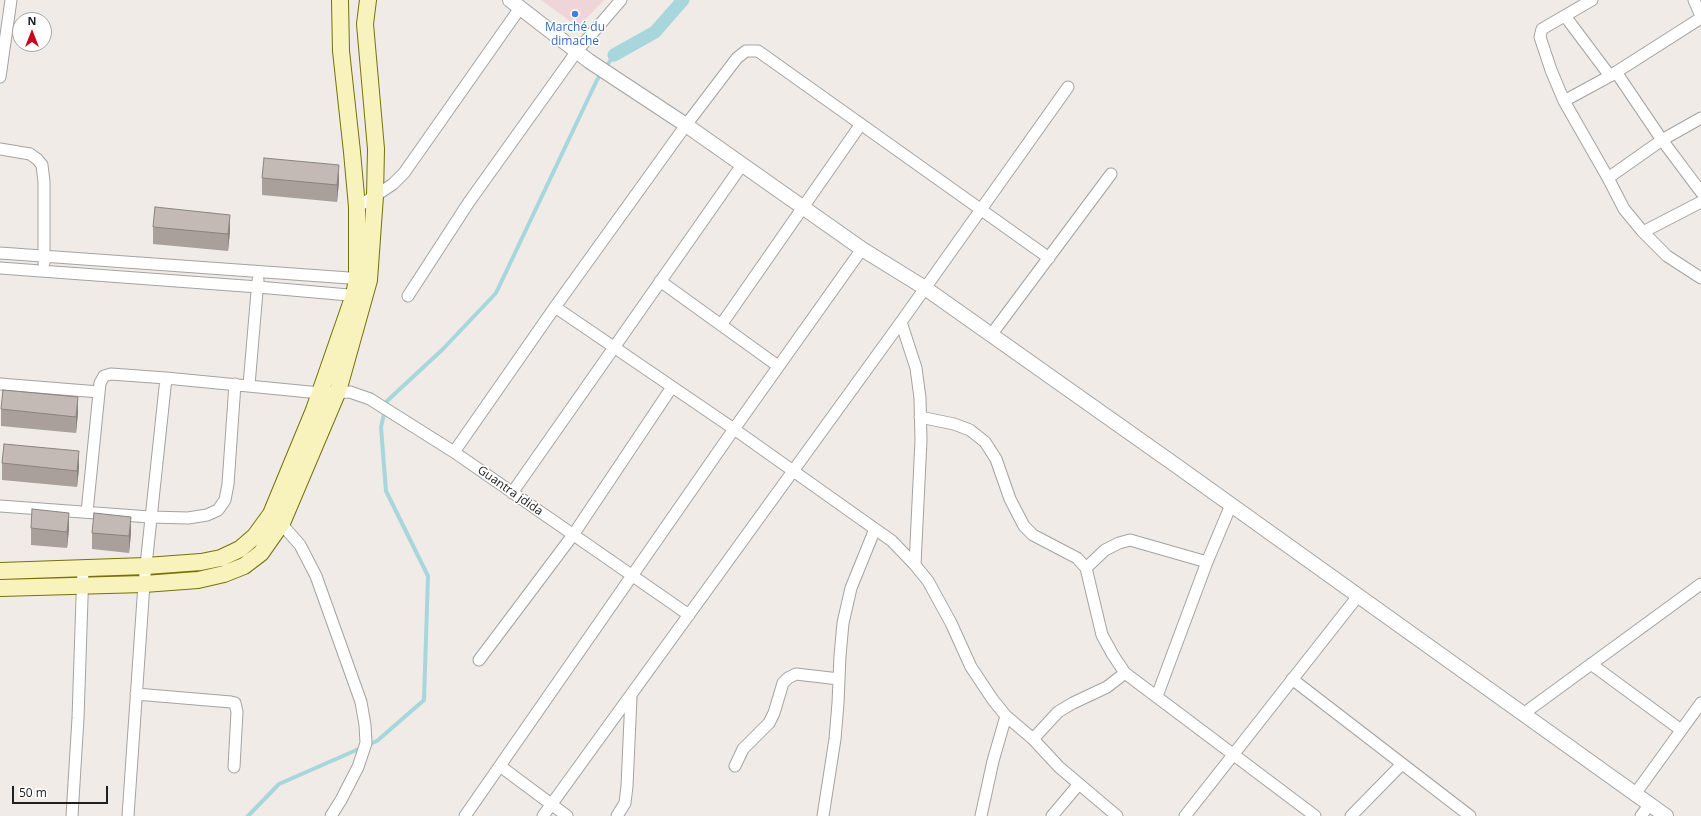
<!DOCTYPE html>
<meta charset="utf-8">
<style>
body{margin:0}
#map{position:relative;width:1701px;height:816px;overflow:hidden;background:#f0ebe6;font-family:"Open Sans",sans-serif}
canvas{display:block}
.north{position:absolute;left:12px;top:12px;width:40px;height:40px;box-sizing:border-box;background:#fff;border:1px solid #a5a5a5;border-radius:50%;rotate:0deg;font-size:11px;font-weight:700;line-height:16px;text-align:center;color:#1f1f1f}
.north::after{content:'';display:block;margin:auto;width:14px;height:18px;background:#c8061e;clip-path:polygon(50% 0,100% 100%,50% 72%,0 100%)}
.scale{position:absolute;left:12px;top:786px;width:96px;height:18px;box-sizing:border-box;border:2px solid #1f1f1f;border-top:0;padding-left:5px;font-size:12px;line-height:14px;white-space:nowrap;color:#1f1f1f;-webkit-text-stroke:3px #fff;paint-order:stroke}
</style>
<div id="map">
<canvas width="1701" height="816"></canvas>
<div class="north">N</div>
<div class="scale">50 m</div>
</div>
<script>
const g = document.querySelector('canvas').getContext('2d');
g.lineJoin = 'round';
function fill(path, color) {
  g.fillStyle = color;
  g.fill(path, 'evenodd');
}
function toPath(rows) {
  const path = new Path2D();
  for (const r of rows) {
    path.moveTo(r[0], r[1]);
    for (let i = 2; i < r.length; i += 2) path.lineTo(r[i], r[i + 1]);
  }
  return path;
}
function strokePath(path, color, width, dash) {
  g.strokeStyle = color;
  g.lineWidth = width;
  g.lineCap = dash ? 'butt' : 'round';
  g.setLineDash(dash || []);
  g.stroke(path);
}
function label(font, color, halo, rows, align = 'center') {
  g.font = font + ' "Open Sans",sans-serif';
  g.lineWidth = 3;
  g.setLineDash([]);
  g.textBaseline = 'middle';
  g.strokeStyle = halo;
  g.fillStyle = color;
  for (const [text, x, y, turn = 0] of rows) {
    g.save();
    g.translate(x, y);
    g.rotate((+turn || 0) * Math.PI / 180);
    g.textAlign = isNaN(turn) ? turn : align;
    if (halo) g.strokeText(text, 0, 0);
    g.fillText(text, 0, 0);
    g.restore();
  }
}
fill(toPath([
 [541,0,604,0,578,27]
]), '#f0d5d8');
strokePath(toPath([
 [248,816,279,784,377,741,424,700,428,576,386,491,381,427,387,401,443,349,496,293,597,80,614,55]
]), '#a7d6dc', 4);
strokePath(toPath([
 [614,55,655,32,683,0]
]), '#a7d6dc', 13);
const minor = toPath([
 [1592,0,1542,29,1540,37,1551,70,1564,101,1608,178,1624,209,1643,232,1667,256,1701,278],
 [1694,0,1701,16],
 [1565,16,1610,76],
 [1616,72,1662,140,1701,192],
 [0,77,11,0],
 [1564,101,1610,76,1701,18],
 [0,149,30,154,37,159,42,165,44,182,44,263],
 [1608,178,1662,140,1701,118],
 [357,207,375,196,393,184,404,173,520,8],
 [1643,232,1701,202],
 [0,253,363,279],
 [0,268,258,287,360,296],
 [660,281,778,366],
 [408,296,469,202,577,51,621,0],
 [555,307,734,429,892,541,915,565,928,581,951,623,971,667,993,700,1006,716,1033,739,1059,767,1117,816],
 [901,322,916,368,920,398,921,440,915,565],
 [721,325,861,124],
 [991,335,1111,174],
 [0,384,99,392],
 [249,385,258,280],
 [920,417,954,424,970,430,985,442,996,459,1010,499,1024,526,1033,535,1077,558,1086,568,1102,635,1113,655,1125,673,1315,816],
 [454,452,555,307,686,125,737,58,746,51,758,51,1049,258],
 [512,493,742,165],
 [0,506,150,517,188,518,207,515,218,510,225,500,228,484,235,384],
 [87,512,100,383,104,376,111,374,166,378,320,393,350,392,370,399,454,452,689,615],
 [278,520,300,545,316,576,361,702,365,725,366,743,358,767,341,800,331,816],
 [1086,568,1105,550,1119,543,1130,540,1207,562],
 [479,660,573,535,672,387],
 [1591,664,1681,730],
 [1292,679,1470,816],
 [136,694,231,702,235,703,237,712,234,767],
 [1157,696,1207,562,1231,505],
 [1523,714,1701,584],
 [1033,739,1058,712,1073,703,1107,687,1125,673],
 [500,766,567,816],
 [735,766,743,749,769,723,774,713,783,683,788,678,796,674,839,679],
 [1635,794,1701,703],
 [72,816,78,718,83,569],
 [128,816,144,584,166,378],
 [465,816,734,429,862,249],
 [543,816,901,322,1068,87],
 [617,816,625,803,627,786,631,697],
 [823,816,835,739,838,703,840,656,843,623,851,588,875,529],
 [981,816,993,761,1006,716],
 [1052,816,1079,784],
 [1185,816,1358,596],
 [1351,816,1402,764],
 [1641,816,1650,804]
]);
const tertiary = toPath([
 [510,0,589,61,686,125,862,249,925,288,1174,464,1666,816]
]);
const secondary = toPath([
 [0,571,146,566,201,562,221,558,240,549,255,536,271,514,314,410,354,295,357,279,357,207,352,152,341,51,340,0],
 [0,588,144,584,198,580,224,574,244,566,261,553,282,523,338,391,369,280,375,196,376,149,365,24,368,0]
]);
strokePath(minor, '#a3a3a3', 13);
strokePath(tertiary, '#a3a3a3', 16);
strokePath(secondary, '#747208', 18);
strokePath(minor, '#fff', 11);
strokePath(tertiary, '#fff', 14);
strokePath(secondary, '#f8f3bc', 16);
fill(toPath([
 [262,178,339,182,337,202,262,195],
 [153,227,230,231,228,251,153,244],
 [1,409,78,413,76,433,1,426],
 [2,463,79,468,77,487,2,480],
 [31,528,69,529,67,548,31,545],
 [92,533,131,533,129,553,92,549]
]), '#a9a09c');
fill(toPath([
 [339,165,339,182,337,202,337,185],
 [230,215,230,231,228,251,228,234],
 [78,397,78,413,76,433,76,417],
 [79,451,79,468,77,487,77,471],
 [69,513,69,529,67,548,67,532],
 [131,517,131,533,129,553,129,536]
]), '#89827f');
const building = toPath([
 [264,158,339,165,337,185,262,178,264,158],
 [155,207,230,215,228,234,153,227,155,207],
 [3,390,78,397,76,417,1,409,3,390],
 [4,444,79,451,77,471,2,463,4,444],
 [32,509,69,513,67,532,31,528,32,509],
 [94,513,131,517,129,536,92,533,94,513]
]);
fill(building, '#c4bab5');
strokePath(building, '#89827f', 1);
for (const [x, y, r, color] of [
 [575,14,4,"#3f7fe0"]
]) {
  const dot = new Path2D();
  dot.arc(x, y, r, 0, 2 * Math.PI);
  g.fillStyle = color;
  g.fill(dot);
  strokePath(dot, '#fff', 1.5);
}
label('12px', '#366cbe', '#fff', [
 ["Marché du",575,28],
 ["dimache",575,42]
]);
label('12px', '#1f1f1f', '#fff', [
 ["Guantra jdida",510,491,35]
]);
</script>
